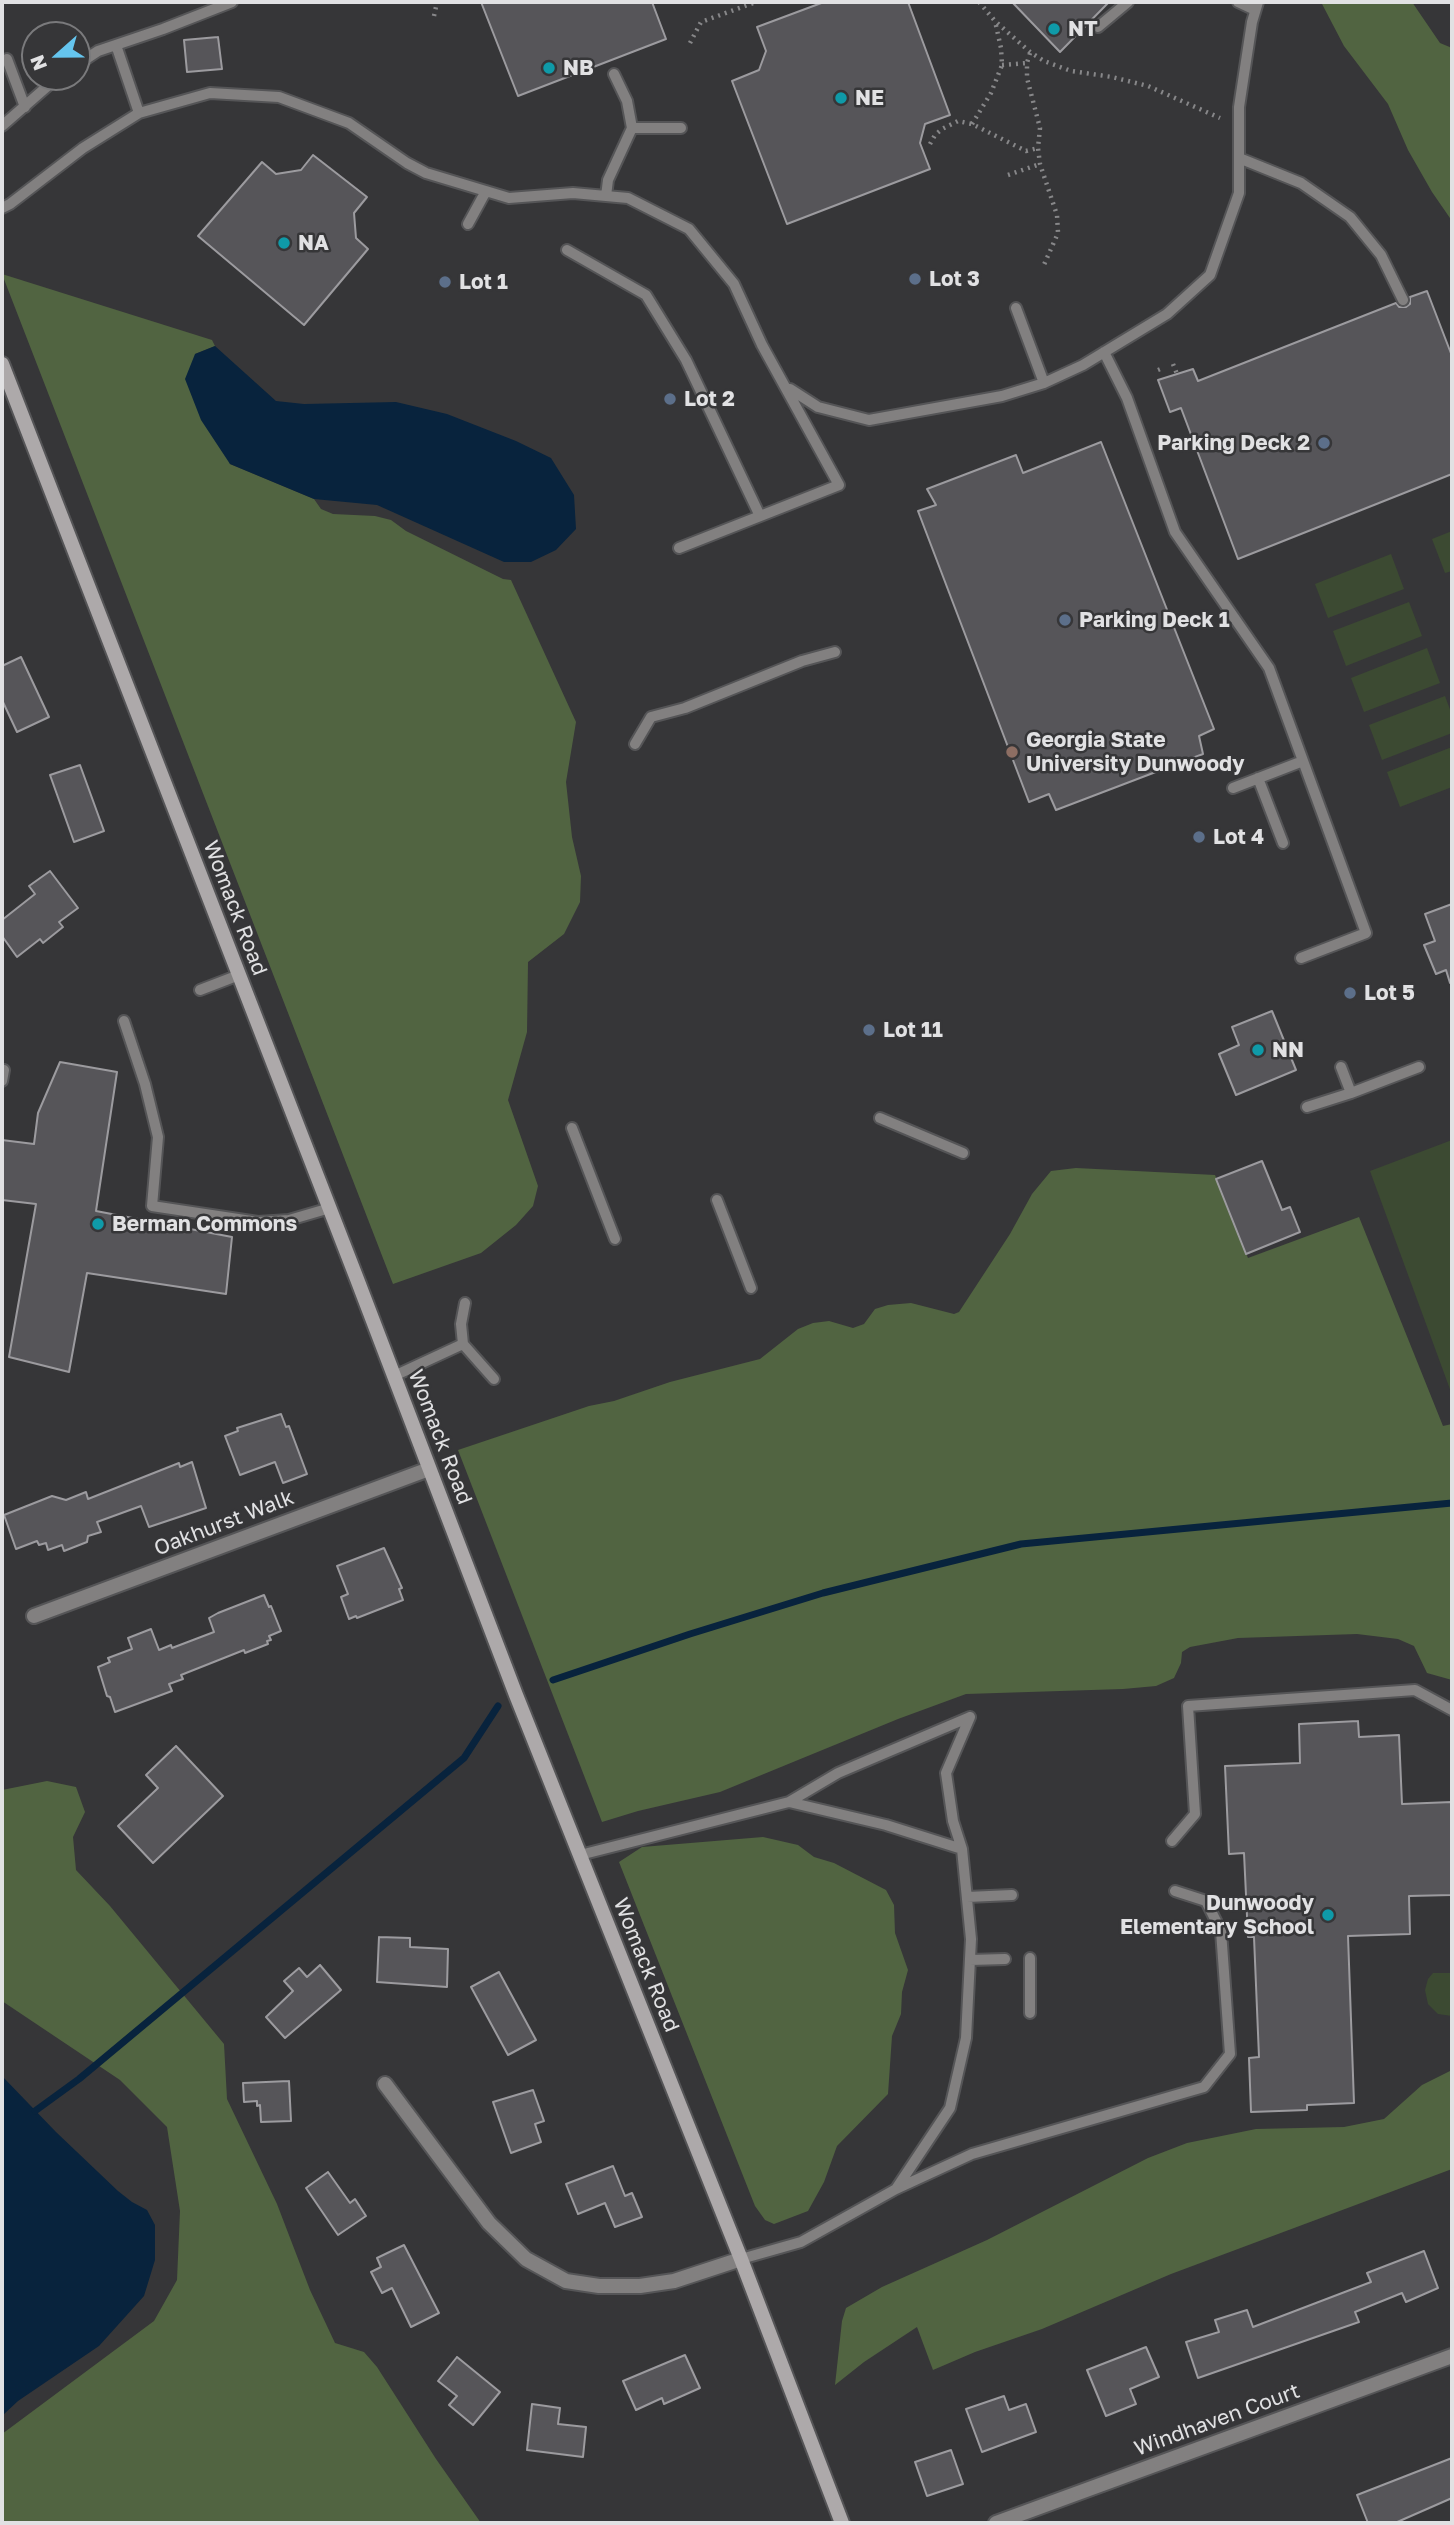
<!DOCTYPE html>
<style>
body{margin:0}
#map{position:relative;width:1454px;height:2525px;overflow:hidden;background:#363638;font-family:"Golos Text",sans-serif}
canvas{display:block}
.frame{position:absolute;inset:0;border:4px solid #e1e1e3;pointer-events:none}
.north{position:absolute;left:21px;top:21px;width:70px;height:70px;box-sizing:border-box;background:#363638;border:2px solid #7a7a7c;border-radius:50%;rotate:249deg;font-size:19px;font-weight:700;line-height:28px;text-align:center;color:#e1e1e3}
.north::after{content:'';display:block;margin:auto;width:24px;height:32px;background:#65c5ee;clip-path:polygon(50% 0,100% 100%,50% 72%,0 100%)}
</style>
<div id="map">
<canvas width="1454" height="2525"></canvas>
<div class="frame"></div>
<div class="north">N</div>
</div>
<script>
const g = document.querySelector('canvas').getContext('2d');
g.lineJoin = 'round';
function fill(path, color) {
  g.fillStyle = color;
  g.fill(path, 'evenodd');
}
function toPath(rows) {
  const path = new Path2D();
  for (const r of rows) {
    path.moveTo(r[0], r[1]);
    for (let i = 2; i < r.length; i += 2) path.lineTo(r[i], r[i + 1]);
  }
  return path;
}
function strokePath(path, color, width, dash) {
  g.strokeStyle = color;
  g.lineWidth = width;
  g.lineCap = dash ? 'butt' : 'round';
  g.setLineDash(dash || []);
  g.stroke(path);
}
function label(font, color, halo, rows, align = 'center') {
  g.font = font + ' "Golos Text",sans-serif';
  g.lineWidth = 5;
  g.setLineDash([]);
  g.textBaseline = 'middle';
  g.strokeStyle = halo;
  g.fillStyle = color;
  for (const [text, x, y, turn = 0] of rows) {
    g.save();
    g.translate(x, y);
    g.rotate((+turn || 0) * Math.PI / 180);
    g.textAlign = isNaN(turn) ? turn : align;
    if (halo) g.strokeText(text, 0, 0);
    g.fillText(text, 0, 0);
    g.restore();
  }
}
fill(toPath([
 [1452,531,1452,571,1445,573,1432,539],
 [1391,554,1404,589,1328,618,1315,584],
 [1409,602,1422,636,1346,666,1333,631],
 [1427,648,1440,683,1364,712,1351,678],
 [1445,696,1452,715,1452,733,1382,760,1369,725],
 [1452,747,1452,787,1400,807,1387,772],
 [1452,1140,1452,1391,1451,1392,1370,1171],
 [1433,1973,1452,1973,1452,2016,1438,2014,1428,2004,1425,1990,1428,1979]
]), '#3c4a32');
fill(toPath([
 [1321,2,1412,2,1440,43,1452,48,1452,221,1432,192,1408,150,1388,104,1344,46],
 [2,274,212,340,215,346,195,354,230,464,314,499,321,509,333,514,375,516,391,520,406,531,503,579,511,580,576,722,566,782,572,837,581,876,580,902,564,934,528,962,527,1032,508,1100,538,1186,533,1206,516,1225,481,1253,393,1284],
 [1076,1168,1215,1175,1248,1258,1359,1217,1443,1426,1452,1424,1452,1680,1427,1673,1414,1646,1398,1639,1357,1634,1238,1638,1190,1647,1182,1652,1181,1663,1174,1678,1156,1686,1123,1689,966,1694,898,1719,720,1792,638,1811,602,1822,458,1450,589,1406,614,1401,670,1382,760,1359,798,1329,813,1323,829,1321,853,1328,864,1324,875,1309,888,1305,911,1303,954,1314,959,1312,1010,1234,1032,1194,1051,1171],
 [47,1781,76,1787,85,1812,73,1837,76,1870,110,1906,224,2044,227,2099,277,2204,310,2290,335,2343,364,2352,377,2367,436,2459,481,2523,2,2523,2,2434,154,2321,177,2280,180,2211,167,2127,120,2080,2,2001,2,1790],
 [763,1837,798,1845,814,1857,834,1863,886,1890,894,1905,895,1933,908,1970,902,1992,901,2014,892,2036,888,2094,837,2146,824,2182,808,2211,774,2224,765,2220,755,2206,619,1862,642,1847],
 [1452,2070,1452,2169,1171,2274,1042,2329,975,2352,933,2370,917,2327,864,2362,835,2385,842,2321,846,2308,882,2287,987,2240,1148,2158,1187,2143,1256,2129,1344,2127,1384,2119,1422,2085]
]), '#516441');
fill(toPath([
 [215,346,276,401,304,404,396,402,447,414,516,441,551,458,574,495,576,529,556,550,531,562,504,562,377,505,314,499,230,464,201,420,185,379,195,354],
 [2,2076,56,2132,118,2191,132,2202,147,2210,155,2225,155,2260,144,2296,99,2346,18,2401,2,2416]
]), '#08233d');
strokePath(toPath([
 [553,1680,690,1634,823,1593,1021,1544,1452,1503],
 [35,2111,79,2079,464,1758,498,1706]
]), '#08233d', 7);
const building = toPath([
 [481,2,652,2,666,39,518,96,481,2],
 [824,2,908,2,950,115,925,124,920,143,930,169,787,224,732,81,759,70,766,51,757,27,824,2],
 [1012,2,1109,2,1060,52,1012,2],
 [218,37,222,69,187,72,184,40,218,37],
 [313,155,367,197,354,213,356,238,368,249,304,325,198,236,262,162,276,174,301,170,313,155],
 [1427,291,1452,356,1452,474,1238,559,1181,408,1170,412,1158,380,1193,369,1198,381,1396,303,1399,307,1406,307,1410,304,1410,297,1427,291],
 [1101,442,1214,729,1199,736,1203,754,1056,810,1049,794,1029,802,918,511,936,505,927,489,1016,455,1023,473,1101,442],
 [21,657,49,717,17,732,2,700,2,666,21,657],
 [80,765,104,831,74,842,50,775,80,765],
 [50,871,78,908,59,922,63,927,43,943,40,939,17,957,2,936,2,920,35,894,29,886,50,871],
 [1452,904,1452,983,1450,983,1446,970,1436,974,1424,945,1435,941,1425,914,1452,904],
 [1272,1011,1296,1070,1236,1095,1219,1054,1239,1045,1232,1027,1272,1011],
 [60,1062,117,1072,96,1211,232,1237,226,1294,87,1273,69,1372,9,1357,36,1204,2,1200,2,1140,34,1144,38,1113,60,1062],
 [1262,1161,1282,1210,1290,1207,1300,1232,1246,1254,1216,1179,1262,1161],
 [281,1414,286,1427,289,1426,307,1474,283,1483,275,1462,240,1475,225,1436,238,1431,237,1428,281,1414],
 [192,1462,206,1508,149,1527,141,1506,97,1522,101,1532,88,1536,87,1542,64,1551,62,1545,48,1550,46,1543,39,1545,37,1541,16,1549,4,1515,52,1496,66,1500,86,1492,88,1499,179,1463,180,1467,192,1462],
 [384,1548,402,1588,399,1589,403,1600,357,1618,356,1616,349,1619,341,1597,348,1594,337,1566,384,1548],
 [264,1595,269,1607,271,1606,281,1631,269,1636,271,1640,267,1641,268,1644,245,1653,244,1650,181,1675,183,1679,169,1684,172,1691,115,1712,110,1697,107,1696,98,1667,110,1662,108,1658,132,1649,128,1638,151,1629,159,1650,171,1645,172,1648,214,1632,209,1618,218,1613,264,1595],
 [1358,1721,1359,1737,1399,1735,1402,1804,1452,1802,1452,1895,1409,1896,1410,1934,1348,1936,1354,2103,1307,2105,1307,2110,1251,2112,1249,2058,1259,2057,1254,1937,1248,1937,1244,1853,1229,1854,1225,1766,1300,1763,1299,1724,1358,1721],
 [176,1746,223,1796,153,1863,118,1826,158,1788,146,1775,176,1746],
 [379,1937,410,1938,410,1947,448,1949,447,1987,377,1982,379,1937],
 [320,1965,341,1990,285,2038,266,2017,293,1991,284,1981,299,1968,307,1977,320,1965],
 [499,1972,536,2040,508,2055,471,1987,499,1972],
 [289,2081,291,2121,261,2122,260,2105,257,2106,257,2101,244,2102,243,2083,289,2081],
 [533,2090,544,2121,535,2124,541,2142,511,2153,493,2102,533,2090],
 [613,2166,625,2196,632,2193,642,2217,615,2227,605,2203,578,2214,566,2184,613,2166],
 [328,2172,350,2203,355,2199,366,2216,338,2235,306,2188,328,2172],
 [404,2245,439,2313,411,2327,392,2288,382,2293,371,2272,381,2267,377,2258,404,2245],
 [1424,2251,1438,2288,1406,2302,1402,2293,1355,2312,1359,2322,1198,2378,1186,2342,1219,2332,1215,2320,1247,2310,1253,2327,1371,2282,1367,2273,1424,2251],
 [1146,2347,1159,2377,1130,2389,1136,2404,1106,2416,1087,2370,1146,2347],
 [685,2355,700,2388,664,2404,662,2398,636,2410,623,2381,685,2355],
 [457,2357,500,2392,473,2425,449,2405,457,2396,438,2381,457,2357],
 [1004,2396,1009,2410,1026,2404,1036,2432,982,2452,966,2409,1004,2396],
 [532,2404,560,2408,558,2424,586,2427,583,2457,527,2450,532,2404],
 [951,2450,963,2484,927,2496,915,2462,951,2450],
 [1452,2458,1452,2498,1395,2523,1368,2523,1357,2495,1452,2458]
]);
fill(building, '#565559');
strokePath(building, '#9c9b9f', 2);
const lane = toPath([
 [1238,2,1255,10],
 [1098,27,1128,2],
 [116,45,139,113],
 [7,59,25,107],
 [77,65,98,51,163,29,232,2],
 [2,126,58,77],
 [632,128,681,128],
 [1239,158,1301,183,1350,217,1381,255,1403,300],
 [606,196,608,180,632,128,627,101,614,74],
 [2,208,10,204,83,148,139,113,210,93,279,97,349,123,407,163,426,173,509,198,573,193,628,198,689,229,734,284,762,345,839,485,679,548],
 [468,224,486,191],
 [567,250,646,295,686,360,760,516],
 [1016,308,1044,383],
 [1104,352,1127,398,1175,532,1269,668,1366,933,1301,958],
 [790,389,818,407,869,420,1002,396,1044,383,1083,365,1167,314,1210,275,1239,193,1239,107,1252,22,1258,2],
 [635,744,651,717,685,708,802,661,835,652],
 [1258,778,1283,843],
 [1233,788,1303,761],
 [200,990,239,975],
 [124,1021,145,1084,158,1137,152,1206,258,1222,289,1220,330,1208],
 [1341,1067,1351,1093,1419,1067],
 [2,1081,4,1070],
 [1307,1107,1351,1093],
 [880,1118,963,1153],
 [572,1128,615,1239],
 [717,1200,751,1288],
 [465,1303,461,1324,463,1344,494,1379],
 [394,1376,463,1344],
 [789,1802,886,1825,962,1849],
 [1172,1841,1195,1814,1188,1706,1415,1690,1452,1710],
 [580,1855,789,1802,838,1773,970,1717],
 [967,1897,1012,1895],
 [970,1960,1005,1959],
 [1030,2013,1030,1958],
 [896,2189,950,2108,966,2038,971,1939,962,1849,953,1821,946,1773,970,1717],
 [741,2259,801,2242,896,2189,972,2154,1204,2087,1230,2054,1221,1931,1206,1901,1175,1891]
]);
const street = toPath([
 [34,1616,429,1469],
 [385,2084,489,2223,526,2259,566,2281,599,2286,640,2286,674,2281,741,2259],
 [996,2523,1452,2356]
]);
const secondary = toPath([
 [2,364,357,1279,516,1695,741,2259,842,2523]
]);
strokePath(lane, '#555557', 14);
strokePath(street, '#555557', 18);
strokePath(secondary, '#555557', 18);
strokePath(toPath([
 [979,2,995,21,1030,52,1044,61,1071,71,1112,77,1148,86,1220,118],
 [434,16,437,2],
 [690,43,701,22,756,2],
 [1030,53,1027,63,1027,78,1040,128,1038,148,1040,164,1057,215,1058,233,1043,267],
 [1002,65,1027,63],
 [972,124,991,93,1002,65,1001,48,995,21],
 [930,144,935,135,942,129,958,121,972,124,1026,151,1038,148],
 [1008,175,1040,164],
 [1173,364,1177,374],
 [1158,370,1163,368]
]), '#878789', 4.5, [2, 5]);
strokePath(lane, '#828080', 10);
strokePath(street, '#828080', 14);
strokePath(secondary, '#ada9aa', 14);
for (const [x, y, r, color] of [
 [1054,29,7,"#0f9aa8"],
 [549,68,7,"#0f9aa8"],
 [841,98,7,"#0f9aa8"],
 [284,243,7,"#0f9aa8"],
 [915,279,7,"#5c6f8a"],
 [445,282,7,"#5c6f8a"],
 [670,399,7,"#5c6f8a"],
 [1324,443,7,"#5c6f8a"],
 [1065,620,7,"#5c6f8a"],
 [1012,752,7,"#8d6e63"],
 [1199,837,7,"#5c6f8a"],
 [1350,993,7,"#5c6f8a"],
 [869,1030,7,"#5c6f8a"],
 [1258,1050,7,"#0f9aa8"],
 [98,1224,7,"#0f9aa8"],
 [1328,1915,7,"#0f9aa8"]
]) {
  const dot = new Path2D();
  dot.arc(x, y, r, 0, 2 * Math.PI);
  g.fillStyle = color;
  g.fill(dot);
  strokePath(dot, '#363638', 2.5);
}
label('bold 21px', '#e1e1e3', '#363638', [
 ["NT",1068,29],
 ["NB",563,68],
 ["NE",855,98],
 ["NA",298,243],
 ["Lot 3",929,279],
 ["Lot 1",459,282],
 ["Lot 2",684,399],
 ["Parking Deck 2",1310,443,"right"],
 ["Parking Deck 1",1079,620],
 ["Georgia State",1026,740],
 ["University Dunwoody",1026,764],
 ["Lot 4",1213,837],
 ["Lot 5",1364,993],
 ["Lot 11",883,1030],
 ["NN",1272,1050],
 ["Berman Commons",112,1224],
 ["Dunwoody",1314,1903,"right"],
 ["Elementary School",1314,1927,"right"]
], 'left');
label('21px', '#e1e1e3', '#363638', [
 ["Womack Road",235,908,69],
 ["Womack Road",440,1437,69],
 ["Oakhurst Walk",224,1523,-21],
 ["Womack Road",646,1965,68],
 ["Windhaven Court",1217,2420,-20]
]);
</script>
